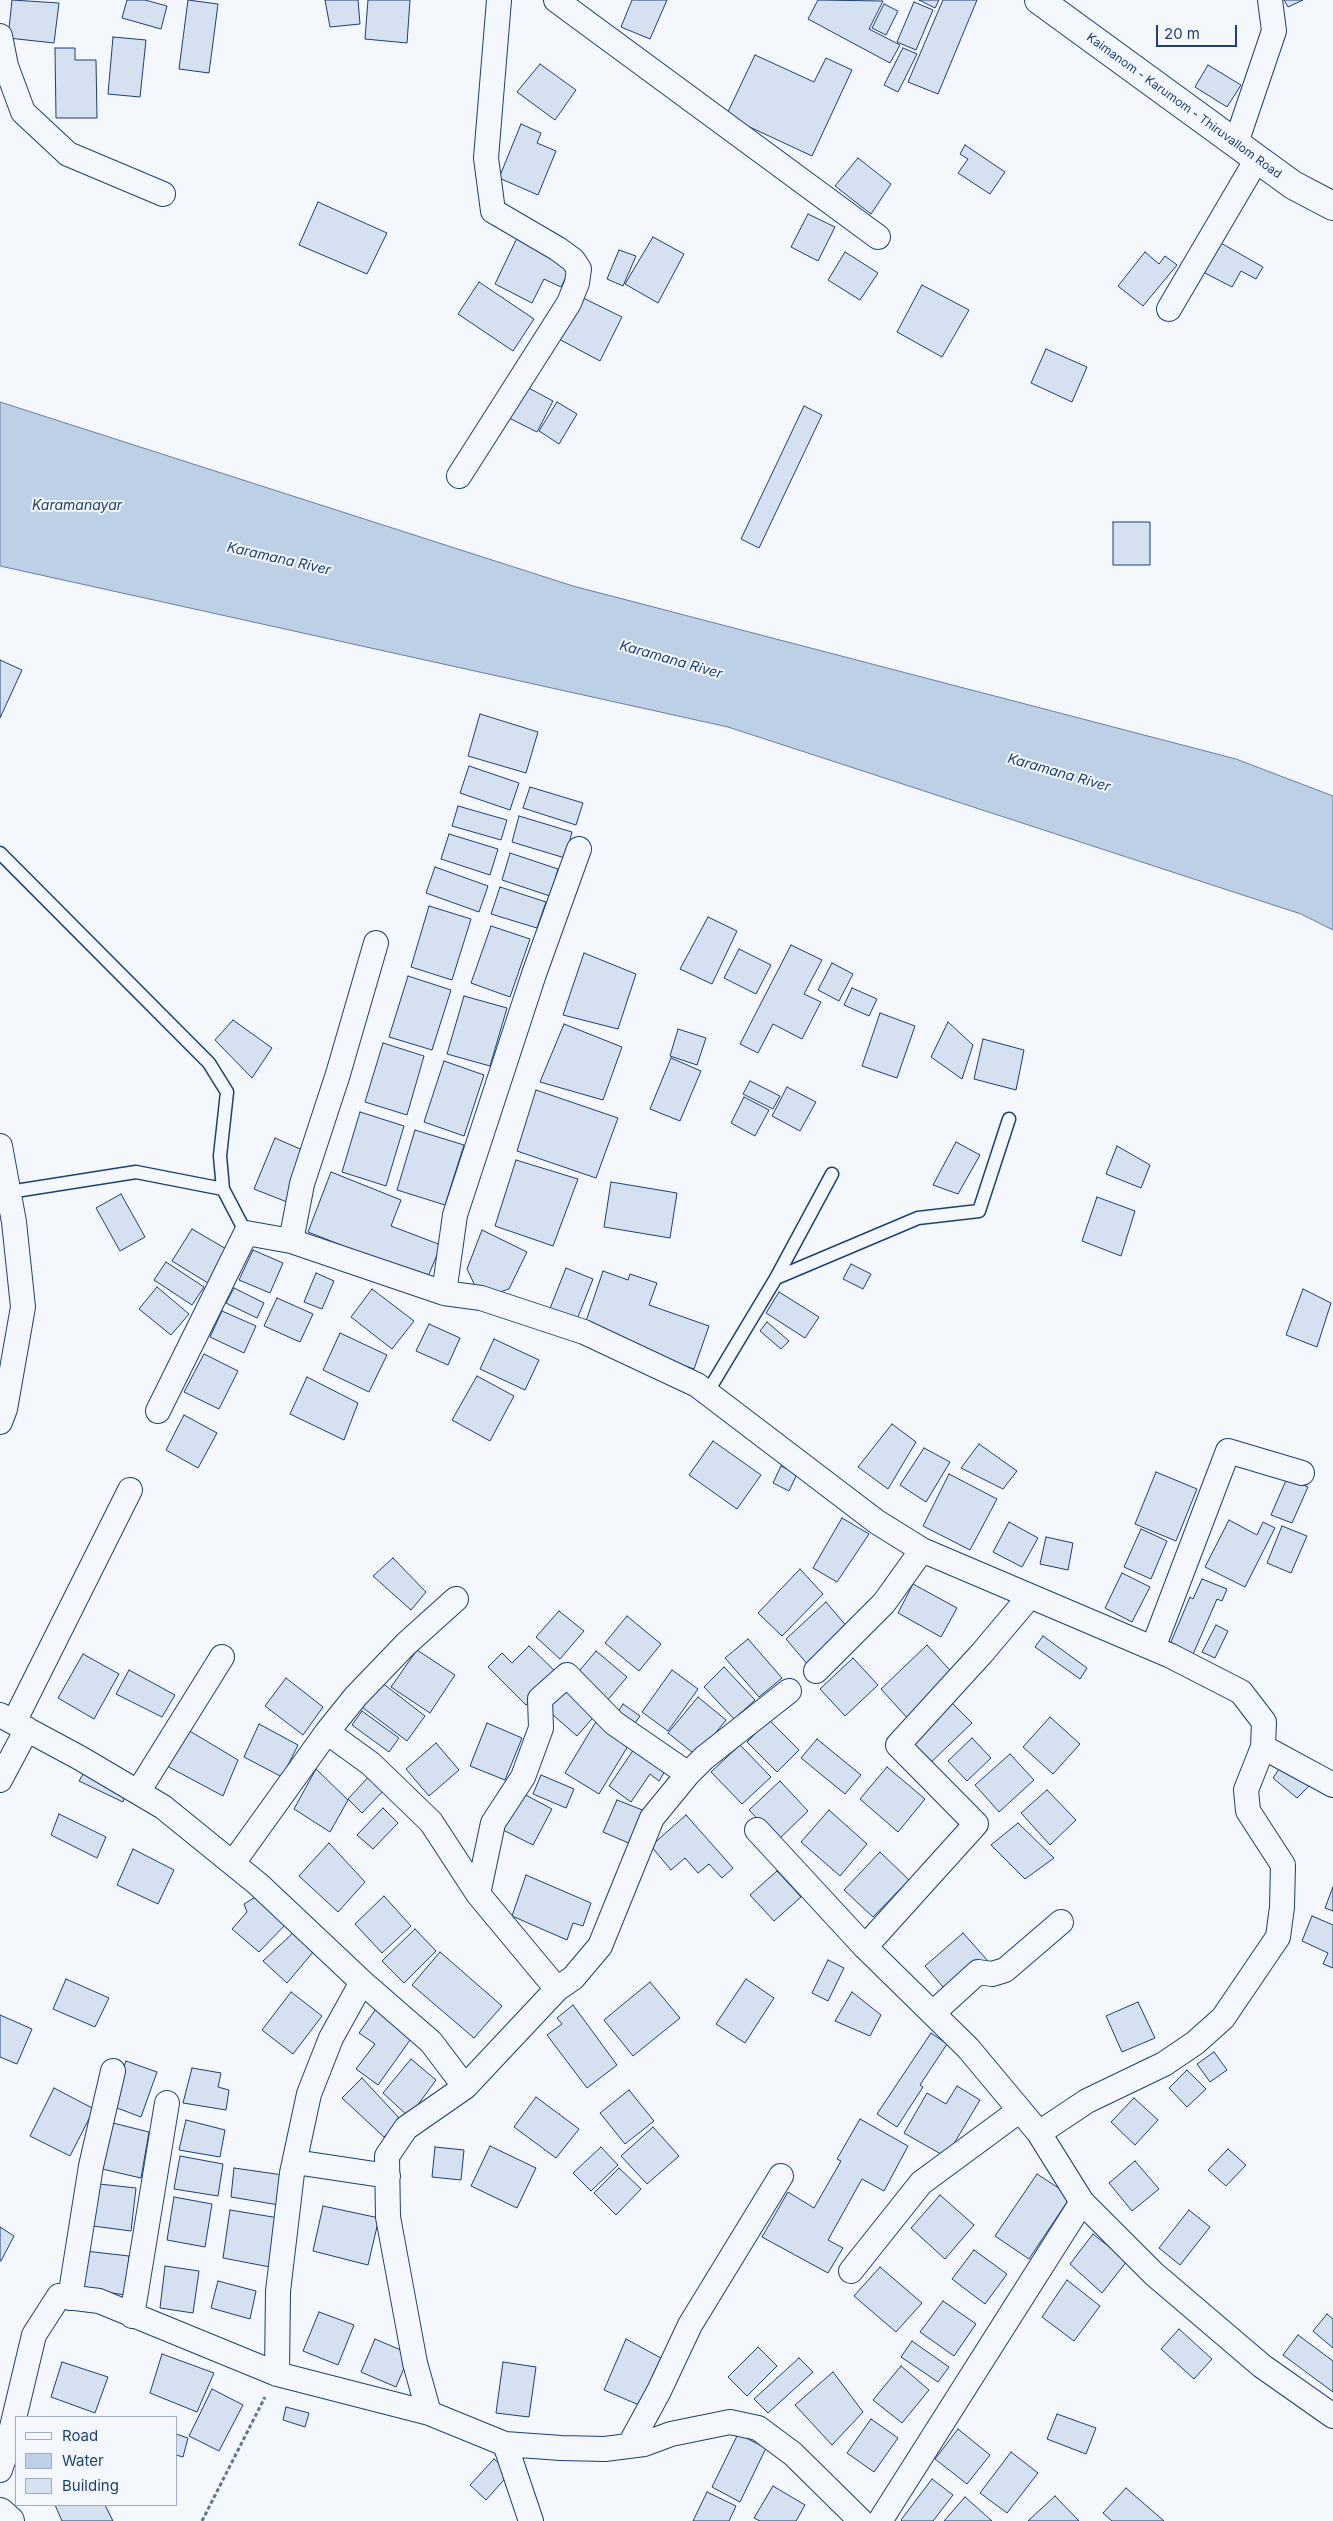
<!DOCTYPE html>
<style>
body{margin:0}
#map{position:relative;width:1333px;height:2521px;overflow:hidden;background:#f4f7fb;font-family:Inter,sans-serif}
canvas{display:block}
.legend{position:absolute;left:15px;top:2416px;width:162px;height:90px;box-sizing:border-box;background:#f4f7fb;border:1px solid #9eadc5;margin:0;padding:6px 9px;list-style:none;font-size:15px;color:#1d3f73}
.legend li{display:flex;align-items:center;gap:10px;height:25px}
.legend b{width:25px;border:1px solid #9eadc5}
.scale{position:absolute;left:1156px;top:25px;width:81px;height:22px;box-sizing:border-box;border:2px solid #1d3f73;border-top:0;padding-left:6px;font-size:15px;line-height:18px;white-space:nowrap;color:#1d3f73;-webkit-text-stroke:4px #f4f7fb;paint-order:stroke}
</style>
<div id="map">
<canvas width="1333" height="2521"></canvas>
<ul class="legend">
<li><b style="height:6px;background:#f4f7fb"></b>Road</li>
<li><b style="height:14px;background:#bed0e5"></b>Water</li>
<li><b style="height:14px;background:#d5e0f0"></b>Building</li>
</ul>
<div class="scale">20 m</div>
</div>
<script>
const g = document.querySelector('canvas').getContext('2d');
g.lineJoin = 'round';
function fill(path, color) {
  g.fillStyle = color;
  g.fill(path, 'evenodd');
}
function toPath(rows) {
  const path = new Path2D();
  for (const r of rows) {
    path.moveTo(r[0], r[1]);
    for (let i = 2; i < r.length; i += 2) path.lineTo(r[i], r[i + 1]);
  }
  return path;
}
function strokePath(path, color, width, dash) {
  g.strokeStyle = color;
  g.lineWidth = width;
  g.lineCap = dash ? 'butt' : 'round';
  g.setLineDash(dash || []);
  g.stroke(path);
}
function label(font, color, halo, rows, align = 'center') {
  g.font = font + ' Inter,sans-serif';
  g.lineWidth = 4;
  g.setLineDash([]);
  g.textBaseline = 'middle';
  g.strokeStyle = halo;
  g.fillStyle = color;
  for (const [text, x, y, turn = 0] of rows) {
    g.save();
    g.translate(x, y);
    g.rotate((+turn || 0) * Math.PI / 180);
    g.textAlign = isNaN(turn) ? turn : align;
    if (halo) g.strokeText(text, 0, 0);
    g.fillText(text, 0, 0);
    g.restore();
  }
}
const water = toPath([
 [0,402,573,586,1236,759,1333,796,1333,930,1301,914,728,727,0,566,0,402]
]);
fill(water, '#bed0e5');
strokePath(water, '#687fa3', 1);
const building = toPath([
 [12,0,59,3,54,43,8,38,12,0],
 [127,0,145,0,167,6,161,29,122,18,127,0],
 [188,0,218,4,209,73,179,69,188,0],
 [325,0,358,0,360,24,330,27,325,0],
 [368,0,410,0,407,43,365,39,368,0],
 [632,0,667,0,650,39,621,27,632,0],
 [818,0,883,1,869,29,900,45,890,63,808,19,818,0],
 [919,0,939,0,935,8,919,0],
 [943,0,977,0,938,94,908,82,943,0],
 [1284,0,1303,0,1288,7,1284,0],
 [914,2,933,10,916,50,897,42,914,2],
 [884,4,898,11,886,35,872,28,884,4],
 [113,37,146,40,140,97,108,94,113,37],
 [55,48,75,48,75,60,96,60,97,118,56,118,55,48],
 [903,48,917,54,898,92,884,85,903,48],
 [755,55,814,82,826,58,852,70,812,156,726,116,755,55],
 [540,64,576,90,555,120,517,92,540,64],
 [1208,65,1241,85,1227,107,1195,87,1208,65],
 [521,124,541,133,537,143,556,151,538,195,499,178,521,124],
 [965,145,1005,172,990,194,958,173,968,159,960,154,965,145],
 [858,158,891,184,871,214,835,186,858,158],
 [318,202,387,233,367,274,299,245,318,202],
 [808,214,835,227,818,261,791,247,808,214],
 [653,237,684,254,658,303,625,284,653,237],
 [517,238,572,265,561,287,544,279,532,303,495,284,517,238],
 [1219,242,1263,267,1256,279,1241,271,1232,287,1203,272,1219,242],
 [619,250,636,256,623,286,607,279,619,250],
 [845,252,878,273,860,300,828,280,845,252],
 [1145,252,1159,264,1165,256,1177,265,1143,306,1118,286,1145,252],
 [479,282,534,319,513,351,458,314,479,282],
 [922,285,969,310,942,357,897,332,922,285],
 [579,296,622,317,600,361,557,338,579,296],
 [1046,349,1087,367,1072,402,1031,383,1046,349],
 [523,385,553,401,537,432,507,417,523,385],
 [557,402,577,414,559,444,539,431,557,402],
 [804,406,822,415,759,548,741,539,804,406],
 [1113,522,1150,522,1150,565,1113,565,1113,522],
 [0,660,22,670,0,718,0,660],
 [480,714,538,732,526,773,468,756,480,714],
 [469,766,519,783,510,810,460,793,469,766],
 [530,787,583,803,576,825,523,808,530,787],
 [458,806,507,820,501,840,452,826,458,806],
 [519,816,572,832,565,858,512,842,519,816],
 [449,834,498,849,490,875,441,859,449,834],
 [510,853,558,869,550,896,502,880,510,853],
 [435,867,488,886,479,912,426,893,435,867],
 [500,887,546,902,537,928,491,914,500,887],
 [429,906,471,919,452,980,411,967,429,906],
 [708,917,737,931,712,984,680,969,708,917],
 [491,926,530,939,510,997,471,983,491,926],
 [791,945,822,960,804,994,821,1002,802,1039,773,1024,758,1053,740,1044,791,945],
 [739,949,771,965,756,994,724,978,739,949],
 [584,953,636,974,618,1029,563,1015,584,953],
 [832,963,853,974,839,1001,818,990,832,963],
 [408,976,451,990,432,1050,389,1037,408,976],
 [852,988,877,999,869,1016,844,1005,852,988],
 [464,996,507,1008,490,1066,447,1054,464,996],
 [880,1013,915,1026,897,1078,862,1066,880,1013],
 [233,1020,272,1048,252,1078,215,1040,233,1020],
 [948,1022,973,1045,962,1079,931,1057,948,1022],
 [564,1024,622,1047,603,1100,540,1082,564,1024],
 [678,1029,706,1038,697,1065,670,1056,678,1029],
 [983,1039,1024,1050,1016,1090,974,1079,983,1039],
 [383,1043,424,1056,407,1115,365,1102,383,1043],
 [671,1058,701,1071,680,1121,650,1109,671,1058],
 [444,1061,484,1075,464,1136,424,1122,444,1061],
 [750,1081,780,1096,773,1109,743,1094,750,1081],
 [787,1087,816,1102,800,1131,772,1116,787,1087],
 [536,1090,618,1118,596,1178,517,1151,536,1090],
 [744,1097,769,1110,755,1136,731,1123,744,1097],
 [360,1112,404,1126,386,1186,342,1172,360,1112],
 [415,1130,464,1145,445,1205,397,1190,415,1130],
 [275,1138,307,1152,287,1202,254,1189,275,1138],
 [956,1142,980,1155,958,1194,933,1185,956,1142],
 [1117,1146,1150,1165,1141,1188,1106,1174,1117,1146],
 [516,1160,578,1179,553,1246,495,1226,516,1160],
 [331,1172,401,1200,391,1226,441,1245,427,1279,308,1232,331,1172],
 [611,1182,677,1193,670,1238,604,1227,611,1182],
 [121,1194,145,1237,120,1251,96,1208,121,1194],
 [1097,1197,1135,1211,1121,1256,1082,1241,1097,1197],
 [192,1229,228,1250,208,1283,172,1261,192,1229],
 [482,1230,527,1252,509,1289,481,1298,467,1269,482,1230],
 [253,1250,283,1263,270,1293,239,1280,253,1250],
 [166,1262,204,1287,192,1305,154,1280,166,1262],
 [851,1264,871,1274,863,1289,843,1279,851,1264],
 [566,1268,593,1279,576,1322,549,1311,566,1268],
 [603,1271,628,1280,630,1274,657,1283,649,1305,709,1326,694,1369,583,1330,603,1271],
 [316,1273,334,1281,322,1309,304,1302,316,1273],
 [157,1287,189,1314,171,1335,139,1309,157,1287],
 [234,1288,264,1303,257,1318,226,1303,234,1288],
 [372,1289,414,1321,392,1349,351,1317,372,1289],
 [1303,1289,1331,1303,1317,1347,1286,1335,1303,1289],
 [779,1292,819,1317,805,1338,766,1313,779,1292],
 [277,1298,313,1314,300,1342,264,1326,277,1298],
 [222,1311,256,1326,244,1353,210,1337,222,1311],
 [767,1322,789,1341,781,1349,760,1331,767,1322],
 [429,1324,460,1338,448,1365,416,1351,429,1324],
 [340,1333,387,1355,369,1392,323,1370,340,1333],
 [494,1339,539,1360,525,1390,480,1369,494,1339],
 [204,1354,238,1371,219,1409,184,1392,204,1354],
 [477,1376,514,1396,490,1441,452,1420,477,1376],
 [307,1377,358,1403,344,1440,290,1414,307,1377],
 [184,1415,217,1433,198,1468,166,1450,184,1415],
 [892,1424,916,1442,888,1489,858,1467,892,1424],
 [713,1441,761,1475,737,1509,689,1475,713,1441],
 [979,1444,1017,1471,1003,1489,961,1468,979,1444],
 [924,1448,950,1462,926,1502,900,1485,924,1448],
 [781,1466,797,1474,789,1491,773,1483,781,1466],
 [1156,1472,1197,1489,1176,1541,1135,1524,1156,1472],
 [949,1474,997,1499,970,1550,923,1526,949,1474],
 [1287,1478,1308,1487,1292,1523,1271,1515,1287,1478],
 [842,1518,869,1534,837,1582,813,1568,842,1518],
 [1229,1520,1257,1535,1263,1522,1275,1528,1245,1587,1205,1567,1229,1520],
 [1009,1522,1038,1538,1022,1567,993,1552,1009,1522],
 [1282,1526,1307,1536,1291,1573,1267,1563,1282,1526],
 [1141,1529,1167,1541,1151,1579,1124,1567,1141,1529],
 [1046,1537,1073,1543,1068,1570,1040,1564,1046,1537],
 [393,1558,426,1592,411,1610,373,1576,393,1558],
 [800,1569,823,1594,782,1636,758,1613,800,1569],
 [1122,1573,1150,1587,1132,1622,1105,1608,1122,1573],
 [1202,1579,1227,1589,1222,1601,1217,1599,1191,1659,1168,1649,1190,1597,1193,1599,1202,1579],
 [913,1584,957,1608,941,1637,898,1613,913,1584],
 [826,1602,848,1628,809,1666,786,1639,826,1602],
 [559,1611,584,1631,560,1659,536,1637,559,1611],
 [627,1616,661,1644,639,1671,605,1643,627,1616],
 [1216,1625,1228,1631,1215,1658,1202,1652,1216,1625],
 [1043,1636,1087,1668,1080,1679,1035,1647,1043,1636],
 [748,1639,782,1678,759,1697,725,1658,748,1639],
 [927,1645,957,1678,910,1721,881,1689,927,1645],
 [529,1646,557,1673,526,1705,488,1667,502,1653,512,1663,529,1646],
 [417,1650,455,1675,430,1713,391,1687,417,1650],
 [596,1651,627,1677,606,1702,575,1676,596,1651],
 [83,1654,119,1674,94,1719,58,1698,83,1654],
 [853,1658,878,1685,845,1716,820,1689,853,1658],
 [724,1667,755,1700,734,1719,704,1687,724,1667],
 [129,1670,175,1695,162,1717,116,1694,129,1670],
 [672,1670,698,1689,668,1731,642,1712,672,1670],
 [286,1678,323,1707,303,1735,265,1706,286,1678],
 [381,1682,425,1716,407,1741,362,1707,381,1682],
 [565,1683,598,1712,577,1736,544,1707,565,1683],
 [698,1697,726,1720,697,1756,668,1733,698,1697],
 [949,1700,972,1723,927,1766,905,1743,949,1700],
 [623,1704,640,1716,631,1729,614,1718,623,1704],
 [362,1711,399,1738,389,1752,352,1725,362,1711],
 [1050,1717,1080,1744,1053,1774,1023,1747,1050,1717],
 [597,1720,631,1741,599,1794,565,1773,597,1720],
 [769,1720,799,1750,777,1772,747,1742,769,1720],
 [487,1723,522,1738,505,1780,470,1766,487,1723],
 [259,1724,298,1745,282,1777,244,1757,259,1724],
 [183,1727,238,1760,223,1796,165,1765,183,1727],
 [972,1738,991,1758,967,1781,948,1761,972,1738],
 [817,1739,861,1775,845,1794,801,1758,817,1739],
 [436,1743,459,1770,429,1796,406,1769,436,1743],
 [740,1745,771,1777,742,1804,711,1772,740,1745],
 [636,1746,667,1768,659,1781,650,1774,631,1802,609,1786,636,1746],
 [1010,1754,1034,1780,999,1812,975,1785,1010,1754],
 [1283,1763,1313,1782,1297,1798,1273,1778,1283,1763],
 [887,1767,925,1799,898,1832,860,1799,887,1767],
 [86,1769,126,1793,123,1802,79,1781,86,1769],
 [316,1769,348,1800,330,1832,294,1809,316,1769],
 [373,1772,388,1786,362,1813,348,1799,373,1772],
 [541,1775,574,1789,566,1808,533,1794,541,1775],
 [780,1781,808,1811,778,1840,749,1810,780,1781],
 [1047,1790,1076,1820,1050,1845,1021,1813,1047,1790],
 [520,1792,552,1809,533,1845,501,1829,520,1792],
 [617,1800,645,1811,631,1844,603,1832,617,1800],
 [383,1808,398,1823,373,1849,357,1835,383,1808],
 [829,1810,867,1844,840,1876,801,1842,829,1810],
 [59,1814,106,1837,97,1858,51,1835,59,1814],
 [686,1815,733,1868,722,1878,709,1864,698,1873,685,1858,671,1870,651,1846,686,1815],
 [1018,1823,1054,1858,1025,1879,991,1845,1018,1823],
 [329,1843,365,1882,338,1912,299,1876,329,1843],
 [133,1849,174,1870,158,1904,117,1885,133,1849],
 [880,1852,909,1880,873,1917,844,1890,880,1852],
 [777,1871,801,1897,774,1921,750,1895,777,1871],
 [526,1875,591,1903,583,1926,573,1923,567,1940,512,1916,526,1875],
 [1333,1887,1333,1911,1325,1908,1333,1887],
 [259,1895,287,1923,259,1952,232,1929,247,1912,244,1904,259,1895],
 [384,1896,411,1926,382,1953,355,1924,384,1896],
 [1312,1916,1333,1925,1333,1968,1323,1964,1328,1953,1302,1941,1312,1916],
 [415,1929,436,1951,404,1983,382,1961,415,1929],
 [293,1933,314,1951,287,1983,263,1961,293,1933],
 [963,1933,988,1961,950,1995,925,1966,963,1933],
 [440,1952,502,2006,474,2038,412,1985,440,1952],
 [828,1960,844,1968,828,2001,812,1993,828,1960],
 [66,1979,109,1998,95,2027,53,2009,66,1979],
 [746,1979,774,1998,745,2043,716,2024,746,1979],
 [650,1982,680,2018,633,2056,604,2020,650,1982],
 [291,1992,322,2016,293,2054,262,2030,291,1992],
 [852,1992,881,2015,870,2036,835,2021,852,1992],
 [1138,2002,1155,2038,1122,2052,1106,2016,1138,2002],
 [573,2005,617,2065,587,2088,547,2035,562,2024,557,2018,573,2005],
 [378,2006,415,2033,378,2085,356,2069,375,2044,359,2033,378,2006],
 [0,2015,32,2029,17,2064,0,2057,0,2015],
 [931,2033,947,2044,920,2085,923,2087,897,2127,877,2114,931,2033],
 [1214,2052,1227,2070,1210,2082,1197,2064,1214,2052],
 [411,2059,436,2080,409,2117,383,2093,411,2059],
 [126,2061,157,2072,141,2117,109,2105,126,2061],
 [192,2068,221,2073,218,2087,229,2090,226,2110,183,2103,192,2068],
 [1187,2070,1206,2089,1187,2107,1169,2088,1187,2070],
 [362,2078,401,2120,384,2137,342,2098,362,2078],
 [957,2086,980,2100,946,2157,904,2133,927,2093,946,2104,957,2086],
 [54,2088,94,2109,70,2156,30,2136,54,2088],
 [629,2090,654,2121,625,2144,600,2113,629,2090],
 [536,2097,579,2129,556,2158,514,2127,536,2097],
 [1134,2098,1158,2120,1135,2145,1111,2122,1134,2098],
 [860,2119,908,2146,884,2191,862,2179,828,2240,843,2248,828,2273,762,2237,788,2192,814,2208,841,2161,837,2159,860,2119],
 [186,2120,225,2130,220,2157,179,2150,186,2120],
 [109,2122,149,2132,141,2178,102,2169,109,2122],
 [653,2127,679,2156,647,2184,621,2156,653,2127],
 [490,2146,536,2168,517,2208,471,2186,490,2146],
 [435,2147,464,2150,461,2180,432,2177,435,2147],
 [601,2147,618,2165,591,2191,573,2173,601,2147],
 [1228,2149,1246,2165,1226,2186,1208,2170,1228,2149],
 [180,2156,223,2164,218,2196,174,2189,180,2156],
 [1135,2161,1159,2189,1132,2211,1109,2183,1135,2161],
 [234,2168,283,2175,279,2205,231,2197,234,2168],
 [619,2168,641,2189,616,2215,594,2193,619,2168],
 [1037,2174,1071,2196,1029,2259,995,2236,1037,2174],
 [99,2184,136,2188,131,2231,93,2226,99,2184],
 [940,2195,974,2225,945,2259,911,2228,940,2195],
 [174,2197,212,2204,205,2247,167,2240,174,2197],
 [323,2206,379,2218,368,2265,313,2251,323,2206],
 [230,2210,279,2218,270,2267,223,2258,230,2210],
 [1189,2210,1210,2227,1180,2265,1159,2248,1189,2210],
 [0,2227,14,2236,1,2261,0,2261,0,2227],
 [1093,2234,1127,2261,1102,2293,1070,2264,1093,2234],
 [974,2250,1007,2274,985,2304,952,2279,974,2250],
 [85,2251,129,2256,125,2295,81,2288,85,2251],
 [165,2266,199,2271,193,2313,160,2308,165,2266],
 [880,2267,922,2303,896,2332,854,2296,880,2267],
 [1067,2280,1100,2306,1074,2341,1042,2317,1067,2280],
 [218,2281,256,2291,250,2319,211,2308,218,2281],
 [943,2301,976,2324,954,2356,920,2332,943,2301],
 [319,2312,354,2325,338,2365,303,2351,319,2312],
 [1327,2314,1333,2319,1333,2348,1313,2331,1327,2314],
 [1179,2329,1212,2359,1194,2379,1161,2349,1179,2329],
 [1298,2335,1333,2361,1333,2392,1283,2355,1298,2335],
 [375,2339,410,2354,396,2387,361,2372,375,2339],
 [626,2339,661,2358,639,2405,604,2390,626,2339],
 [912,2341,949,2367,938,2382,901,2357,912,2341],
 [758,2347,777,2366,747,2396,728,2377,758,2347],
 [162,2354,214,2373,197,2412,150,2393,162,2354],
 [799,2358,813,2372,768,2413,754,2399,799,2358],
 [62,2362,108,2377,95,2413,51,2397,62,2362],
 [503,2362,536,2367,529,2417,496,2413,503,2362],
 [901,2366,929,2390,902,2423,873,2400,901,2366],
 [833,2372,863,2412,832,2445,795,2405,833,2372],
 [212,2389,243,2405,219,2451,189,2436,212,2389],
 [286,2407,309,2413,305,2427,283,2420,286,2407],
 [1057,2414,1096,2428,1086,2454,1047,2439,1057,2414],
 [871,2419,898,2438,874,2472,847,2453,871,2419],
 [958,2429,990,2455,967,2484,935,2459,958,2429],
 [176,2434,188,2438,183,2457,176,2455,176,2434],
 [738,2434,766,2448,740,2502,712,2487,738,2434],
 [1011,2452,1038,2473,1007,2513,980,2493,1011,2452],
 [494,2459,510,2473,486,2500,470,2485,494,2459],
 [932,2479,953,2495,933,2521,902,2521,901,2520,932,2479],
 [773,2486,805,2505,796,2521,760,2521,754,2518,773,2486],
 [1126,2488,1164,2521,1112,2521,1103,2513,1126,2488],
 [707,2492,736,2506,729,2521,693,2521,707,2492],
 [1055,2496,1079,2521,1028,2521,1055,2496],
 [965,2497,992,2521,944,2521,965,2497],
 [55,2505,105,2505,113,2521,62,2521,55,2505]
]);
fill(building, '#d5e0f0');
strokePath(building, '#1d3f73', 1);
const service = toPath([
 [0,853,209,1063,227,1092,220,1156,223,1189,246,1233],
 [9,1192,136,1172,223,1189],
 [776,1278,918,1218,979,1211,1009,1119],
 [707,1393,776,1278,832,1174]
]);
const minor = toPath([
 [556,0,878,237],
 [0,36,6,66,23,112,68,154,163,194],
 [1236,143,1274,31,1270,0],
 [1169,309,1257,159],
 [459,476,569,303,577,283,579,269,573,260,558,249,493,211,486,158,499,0],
 [579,849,534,974,455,1215,444,1293,481,1298,584,1332,697,1385,877,1522,922,1550,1171,1656,1241,1692,1264,1722,1263,1747,1246,1790,1248,1811,1283,1865,1282,1907,1278,1937,1223,2018,1195,2043,1164,2064,1087,2101,1039,2133,1082,2202,880,2521],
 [0,1146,14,1222,23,1307,5,1409,0,1422],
 [291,1241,302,1184,338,1074,376,943],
 [158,1411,246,1233,291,1241,444,1293],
 [1153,1648,1228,1451,1302,1473],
 [816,1671,884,1603,922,1550],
 [0,1715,80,1758,163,1807,258,1884,362,1982],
 [14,1722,130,1490],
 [327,1732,371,1764,431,1822,478,1894,557,1989],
 [1263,1747,1333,1785],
 [0,1780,27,1729],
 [138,1792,222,1657],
 [757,1830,865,1947,968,2048,1039,2133],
 [233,1863,327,1732,356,1696,406,1644,456,1599],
 [478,1894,493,1823,523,1777,541,1728,540,1699,567,1675,614,1723,688,1774],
 [865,1947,976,1824,898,1745,982,1653,1030,1596],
 [933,2013,978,1972,992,1974,1005,1970,1061,1922],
 [465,2087,557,1989,573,1978,600,1946,652,1818,688,1774,704,1758,789,1691],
 [295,2162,388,2176],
 [1082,2202,1154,2274,1262,2366,1333,2416],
 [851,2271,921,2183,1020,2110],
 [70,2298,91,2166,113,2071],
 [132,2316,167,2103],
 [277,2374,278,2291,292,2173,309,2094,331,2038,362,1982,431,2042,465,2087,406,2128,387,2156,388,2217,415,2363,429,2413],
 [505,2444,531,2521],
 [629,2446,659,2391,690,2325,781,2176],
 [0,2470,6,2452,34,2335,59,2296,99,2301,277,2374,429,2413,505,2444,561,2448,605,2449,644,2444,671,2434,730,2422,758,2428,793,2454,861,2521]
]);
const tertiary = toPath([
 [0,2512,10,2521]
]);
const secondary = toPath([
 [1039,0,1293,185,1333,206]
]);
strokePath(service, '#1d3f73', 15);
strokePath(minor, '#1d3f73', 26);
strokePath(tertiary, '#1d3f73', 30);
strokePath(secondary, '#1d3f73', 30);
strokePath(toPath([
 [202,2521,265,2397]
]), '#5e769c', 3, [4, 2.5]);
strokePath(service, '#f4f7fb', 12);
strokePath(minor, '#f4f7fb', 24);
strokePath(tertiary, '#f4f7fb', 28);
strokePath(secondary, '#f4f7fb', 28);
label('12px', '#1d3f73', '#f4f7fb', [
 ["Kaimanom - Karumom - Thiruvallom Road",1184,106,36]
]);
label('italic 14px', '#1d3f73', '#f4f7fb', [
 ["Karamanayar",77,506],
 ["Karamana River",279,559,13],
 ["Karamana River",671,660,16],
 ["Karamana River",1059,773,16]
]);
</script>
